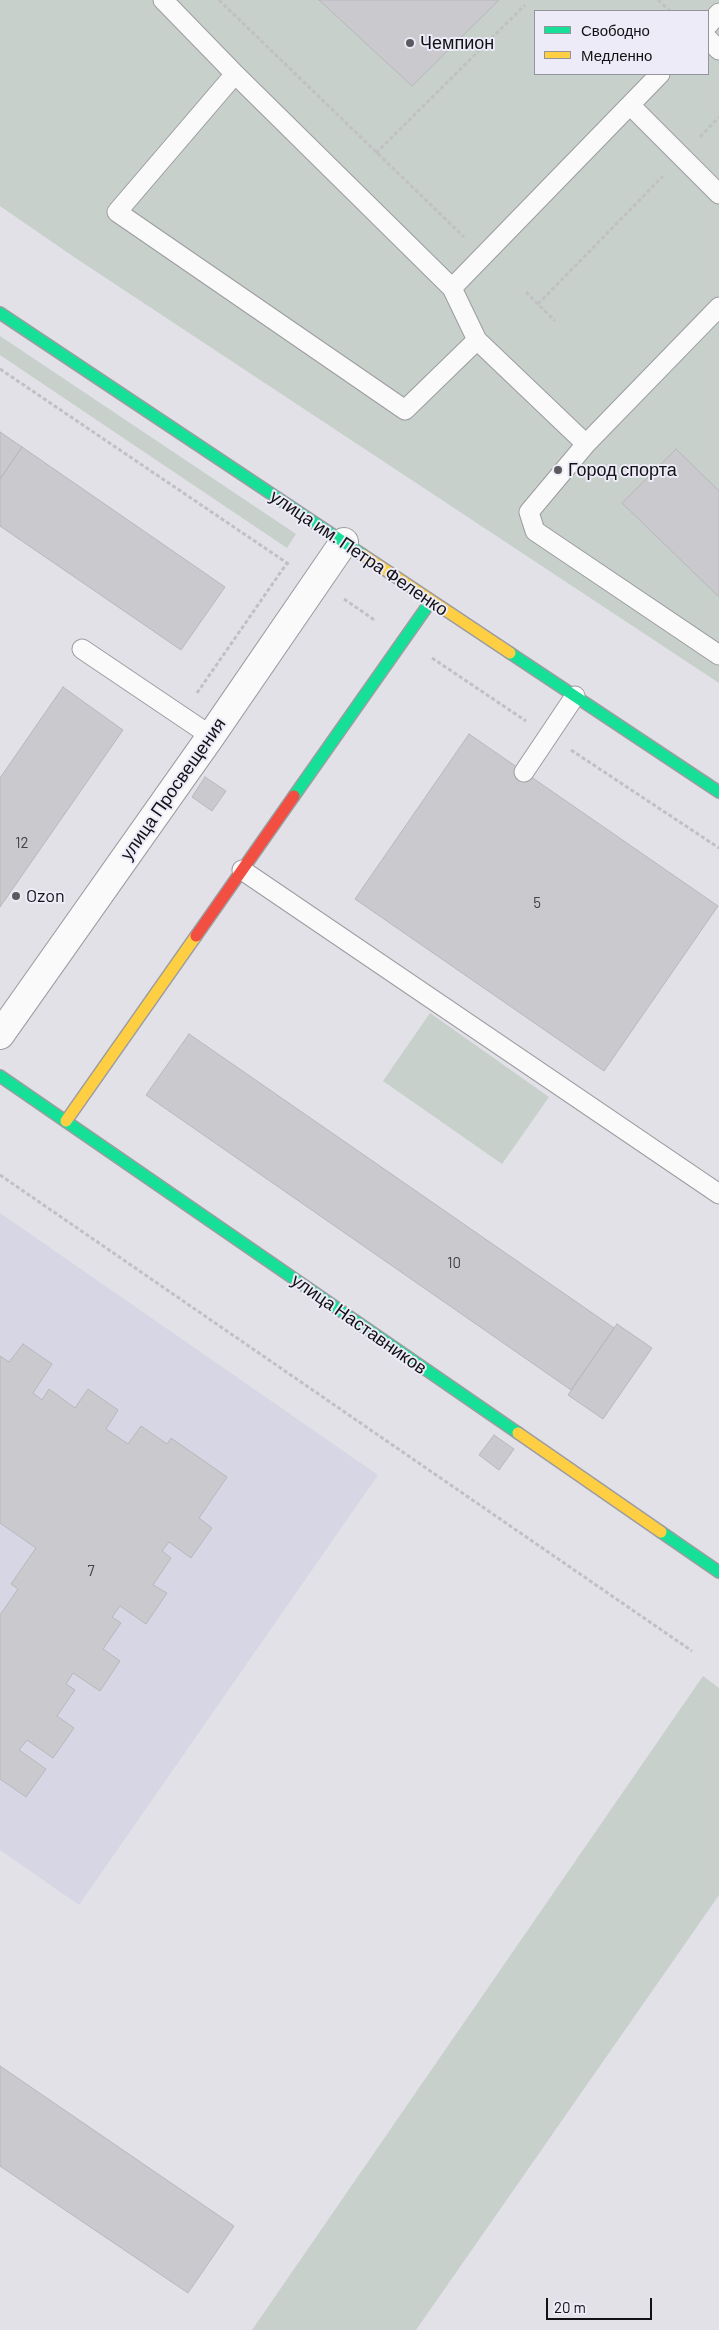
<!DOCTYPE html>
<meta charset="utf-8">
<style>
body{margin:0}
#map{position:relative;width:719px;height:2330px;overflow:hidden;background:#e1e1e7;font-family:Barlow,sans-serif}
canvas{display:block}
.legend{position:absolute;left:534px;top:10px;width:175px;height:65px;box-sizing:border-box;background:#ecebf7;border:1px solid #95949d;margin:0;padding:6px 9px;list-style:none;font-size:15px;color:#121216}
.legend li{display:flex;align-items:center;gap:10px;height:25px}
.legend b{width:25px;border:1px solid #95949d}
.scale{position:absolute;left:546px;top:2298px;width:106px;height:22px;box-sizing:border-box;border:2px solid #121216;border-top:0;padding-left:6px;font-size:15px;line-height:18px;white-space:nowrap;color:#121216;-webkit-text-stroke:4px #ecebf7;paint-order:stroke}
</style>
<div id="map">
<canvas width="719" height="2330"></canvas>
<ul class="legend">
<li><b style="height:6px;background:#16e098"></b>Свободно</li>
<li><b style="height:6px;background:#ffcf43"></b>Медленно</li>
</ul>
<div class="scale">20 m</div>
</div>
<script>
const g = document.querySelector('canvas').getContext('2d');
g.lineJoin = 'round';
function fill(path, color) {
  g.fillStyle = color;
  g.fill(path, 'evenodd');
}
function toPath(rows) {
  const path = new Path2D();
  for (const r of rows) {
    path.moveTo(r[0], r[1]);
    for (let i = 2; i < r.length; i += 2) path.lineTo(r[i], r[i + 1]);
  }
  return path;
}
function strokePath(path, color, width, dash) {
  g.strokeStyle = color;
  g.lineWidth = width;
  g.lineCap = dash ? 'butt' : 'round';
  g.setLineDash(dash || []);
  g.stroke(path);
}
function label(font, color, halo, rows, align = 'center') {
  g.font = font + ' Barlow,sans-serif';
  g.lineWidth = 4;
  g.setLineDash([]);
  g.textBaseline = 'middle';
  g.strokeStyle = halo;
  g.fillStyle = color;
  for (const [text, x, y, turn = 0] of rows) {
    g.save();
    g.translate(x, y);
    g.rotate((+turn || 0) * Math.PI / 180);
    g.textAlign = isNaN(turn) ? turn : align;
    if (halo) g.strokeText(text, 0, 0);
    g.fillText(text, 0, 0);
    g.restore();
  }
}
fill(toPath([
 [0,1213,378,1475,79,1905,0,1850]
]), '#d7d6e4');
fill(toPath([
 [0,0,719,0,719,683,74,257,0,206],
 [535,11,708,11,708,74,535,74],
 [0,336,296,534,287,548,0,355],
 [430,1013,549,1097,502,1164,383,1081],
 [703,1676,719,1688,719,1895,416,2330,252,2330]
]), '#c7d0ca');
const building = toPath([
 [319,0,499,0,412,86,319,0],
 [0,432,22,447,0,479,0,432],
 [22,447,225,587,181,650,0,526,0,479,22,447],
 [676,449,719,491,719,597,622,503,676,449],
 [63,687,123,730,0,907,0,778,63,687],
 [469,734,718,906,604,1071,355,899,469,734],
 [205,777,226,791,212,811,192,797,205,777],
 [189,1034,614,1328,571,1390,146,1095,189,1034],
 [617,1324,652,1348,603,1419,568,1395,617,1324],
 [23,1344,52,1364,33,1393,42,1400,49,1389,75,1408,88,1389,118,1410,106,1429,128,1444,141,1426,167,1444,171,1438,227,1477,199,1518,212,1528,191,1558,169,1542,162,1551,171,1558,153,1585,167,1593,146,1624,120,1606,112,1617,121,1623,103,1649,120,1661,100,1691,73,1673,66,1684,75,1690,57,1716,74,1728,53,1758,27,1740,19,1750,46,1769,26,1797,0,1779,0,1615,18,1589,11,1584,36,1548,0,1523,0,1356,9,1362,23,1344],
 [494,1435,514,1449,499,1470,479,1455,494,1435],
 [0,2066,234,2226,188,2293,0,2166,0,2066]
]);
fill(building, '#c9c9ce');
strokePath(building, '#b7b7bc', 1);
const lane = toPath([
 [163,0,235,74,452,288,660,74],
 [708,25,719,13],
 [708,39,719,50],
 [235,74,117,212,405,410,477,340],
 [630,105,719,194],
 [452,288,477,340,586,444],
 [719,307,586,444,529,512,535,531,719,655],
 [82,649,211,736],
 [524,772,575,696],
 [242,870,719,1194]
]);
const street = toPath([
 [0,1035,211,736,344,542]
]);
const fast = toPath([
 [0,313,363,555],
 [510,653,719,792],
 [294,796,431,601],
 [0,1076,518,1433],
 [661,1532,719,1572]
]);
const slow = toPath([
 [363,555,510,653],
 [66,1121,196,936],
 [518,1433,661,1532]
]);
const jam = toPath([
 [196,936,294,796]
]);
strokePath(lane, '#9c9ca1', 21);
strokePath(street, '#9c9ca1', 30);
strokePath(fast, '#9c9ca1', 14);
strokePath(slow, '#9c9ca1', 14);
strokePath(jam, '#9c9ca1', 14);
strokePath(toPath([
 [219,0,464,237],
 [658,0,670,11],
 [700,137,719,117],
 [376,153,525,5],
 [526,292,555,321],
 [538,304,663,176],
 [0,369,290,565],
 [344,599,376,621],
 [432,658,526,721],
 [197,693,287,563],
 [571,750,719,848],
 [0,1175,692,1651]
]), '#c1c1c3', 3, [4, 2.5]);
strokePath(lane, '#fafafb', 19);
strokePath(street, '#fafafb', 28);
strokePath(fast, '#16e098', 11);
strokePath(slow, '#ffcf43', 11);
strokePath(jam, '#f24e42', 11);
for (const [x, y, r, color] of [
 [410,43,5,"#5a5a5f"],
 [558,470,5,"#5a5a5f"],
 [16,896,5,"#5a5a5f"]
]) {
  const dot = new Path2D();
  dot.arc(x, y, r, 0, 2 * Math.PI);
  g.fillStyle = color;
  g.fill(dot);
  strokePath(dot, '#ecebf7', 2);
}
label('15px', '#424246', null, [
 ["12",22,843],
 ["5",537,903],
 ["10",454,1263],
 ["7",91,1571]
]);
label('18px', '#121216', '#ecebf7', [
 ["Чемпион",420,43],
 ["Город спорта",568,470],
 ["Ozon",26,896]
], 'left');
label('18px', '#121216', '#ecebf7', [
 ["улица им. Петра Феленко",359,553,34],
 ["улица Просвещения",173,789,-55],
 ["улица Наставников",359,1324,35]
]);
</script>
